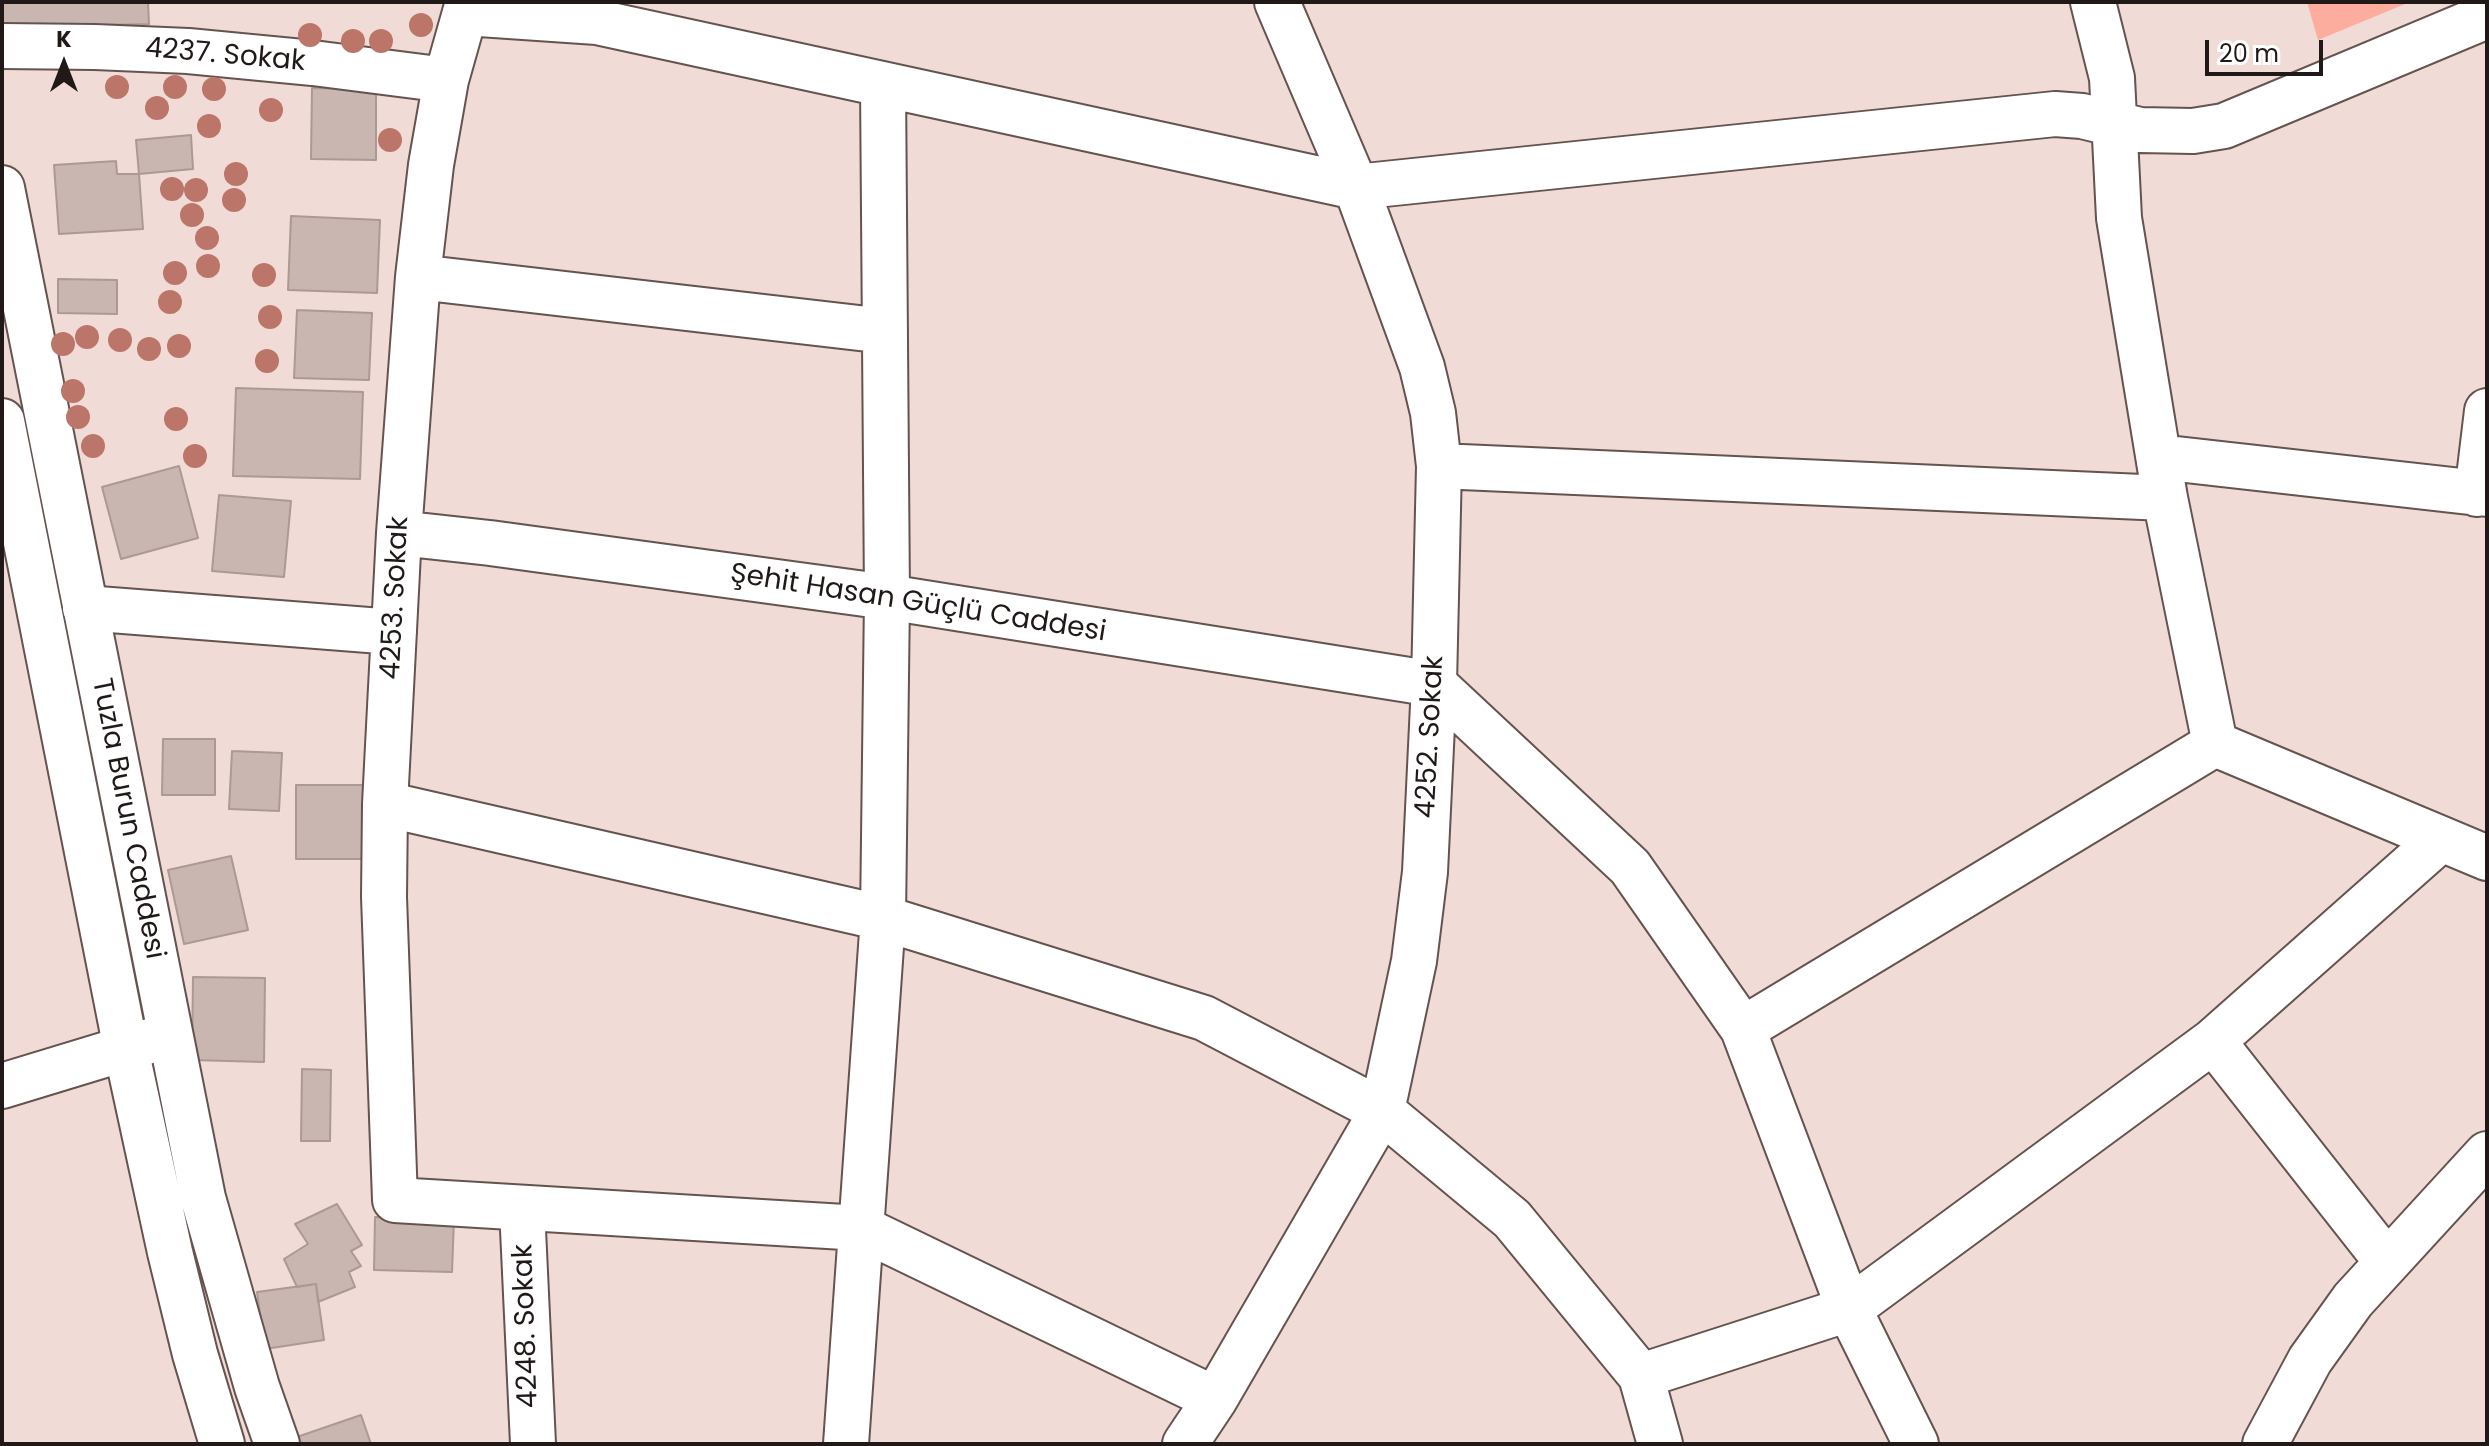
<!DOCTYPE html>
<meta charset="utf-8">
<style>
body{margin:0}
#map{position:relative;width:2489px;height:1446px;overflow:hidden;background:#f0dbd6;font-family:Poppins,sans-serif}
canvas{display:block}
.frame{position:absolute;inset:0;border:4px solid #201917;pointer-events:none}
.north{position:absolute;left:24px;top:24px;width:80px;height:80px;-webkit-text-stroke:6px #fff;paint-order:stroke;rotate:0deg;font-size:22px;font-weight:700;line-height:32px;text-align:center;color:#201917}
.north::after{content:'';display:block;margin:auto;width:28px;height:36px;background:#201917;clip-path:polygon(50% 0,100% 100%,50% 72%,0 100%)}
.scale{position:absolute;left:2205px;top:40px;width:118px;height:36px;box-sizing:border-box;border:4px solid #201917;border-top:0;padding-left:10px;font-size:24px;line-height:28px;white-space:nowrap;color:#201917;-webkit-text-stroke:6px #fff;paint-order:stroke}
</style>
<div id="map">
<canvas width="2489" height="1446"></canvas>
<div class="frame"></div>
<div class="north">K</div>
<div class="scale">20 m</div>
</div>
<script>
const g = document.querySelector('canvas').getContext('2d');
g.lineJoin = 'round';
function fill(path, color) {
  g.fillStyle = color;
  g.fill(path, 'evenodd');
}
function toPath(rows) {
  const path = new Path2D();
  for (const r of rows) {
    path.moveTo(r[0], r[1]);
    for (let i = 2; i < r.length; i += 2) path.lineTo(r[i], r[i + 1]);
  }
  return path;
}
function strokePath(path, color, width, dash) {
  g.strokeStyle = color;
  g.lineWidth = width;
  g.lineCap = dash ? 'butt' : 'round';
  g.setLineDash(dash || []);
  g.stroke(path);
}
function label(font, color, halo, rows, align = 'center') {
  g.font = font + ' Poppins,sans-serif';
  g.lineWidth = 8;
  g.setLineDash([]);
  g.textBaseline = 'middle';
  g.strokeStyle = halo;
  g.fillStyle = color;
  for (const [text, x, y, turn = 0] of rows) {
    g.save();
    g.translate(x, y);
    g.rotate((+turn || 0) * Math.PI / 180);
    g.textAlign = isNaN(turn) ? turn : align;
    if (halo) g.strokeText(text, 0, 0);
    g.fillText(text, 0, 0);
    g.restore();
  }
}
fill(toPath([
 [2307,2,2410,2,2318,40]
]), '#fcad9d');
const building = toPath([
 [2,2,148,2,149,24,2,27,2,2],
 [312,88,376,89,376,160,311,159,312,88],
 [191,135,193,169,139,174,136,140,191,135],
 [116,161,117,174,139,174,143,229,59,234,54,165,116,161],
 [291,216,380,220,377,293,288,290,291,216],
 [58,279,117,280,117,314,58,313,58,279],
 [297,310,372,313,369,380,294,378,297,310],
 [236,388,363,392,360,479,233,476,236,388],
 [179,466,198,538,121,559,102,487,179,466],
 [219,495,291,501,284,577,212,571,219,495],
 [163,739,215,739,215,795,162,795,163,739],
 [232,751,282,753,279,811,229,809,232,751],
 [296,785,365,785,365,859,296,859,296,785],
 [231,856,248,930,184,944,168,870,231,856],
 [193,977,265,978,264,1062,192,1060,193,977],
 [302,1069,331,1070,330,1141,301,1141,302,1069],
 [337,1204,362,1245,351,1251,361,1266,349,1272,355,1287,318,1302,316,1284,297,1287,284,1259,308,1244,295,1224,337,1204],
 [375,1217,454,1219,452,1272,374,1270,375,1217],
 [316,1284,324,1340,265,1349,257,1292,316,1284],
 [361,1415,371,1444,296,1444,294,1438,361,1415]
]);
fill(building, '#cab6b1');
strokePath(building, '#ac9894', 2);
const minor = toPath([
 [468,2,446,80,431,165,418,277,399,533,385,804,384,897,395,1200,861,1228,1215,1399],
 [2093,2,2112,78,2119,218,2165,498,2215,744,2487,858],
 [465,13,597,22,1356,187,2055,114,2082,116,2140,130,2193,131,2224,126,2487,16],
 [2,46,95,47,188,51,313,63,446,80],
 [418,277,885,331],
 [2159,457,2487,494],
 [1439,466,2165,498],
 [2477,494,2487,411],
 [399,533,490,543,887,597,1434,684,1630,867,1743,1029,1849,1309,1916,1444],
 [85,608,394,632],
 [385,804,883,918,1204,1018,1382,1111,1512,1219,1641,1376,1660,1444],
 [1743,1029,2215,744],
 [2213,1041,2387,1262],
 [2,1086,163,1037],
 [522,1208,533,1444],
 [1641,1376,1849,1309,2213,1041,2441,839],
 [846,1444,883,918,887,597,883,84],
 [1185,1444,1215,1399,1382,1111,1414,961,1425,872,1434,684,1439,466,1433,413,1422,367,1356,187,1277,2],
 [2265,1444,2310,1360,2353,1300,2487,1154]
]);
const major = toPath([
 [2,188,203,1198,257,1387,277,1444],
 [2,421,126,1049,170,1252,195,1354,222,1444]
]);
strokePath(minor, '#65534f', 48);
strokePath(major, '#65534f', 48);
strokePath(minor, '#fff', 44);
strokePath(major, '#fff', 44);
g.fillStyle = '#bc7569';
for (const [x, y] of [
 [421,25],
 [310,35],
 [353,41],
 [381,41],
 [117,87],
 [175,87],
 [214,89],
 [157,108],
 [271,110],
 [209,126],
 [390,140],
 [236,174],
 [172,189],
 [196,190],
 [234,200],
 [192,215],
 [207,238],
 [208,266],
 [175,273],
 [264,275],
 [170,302],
 [270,317],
 [87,337],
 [120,340],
 [63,344],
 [179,346],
 [149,349],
 [267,361],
 [73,391],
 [78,417],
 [176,419],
 [93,446],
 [195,456]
]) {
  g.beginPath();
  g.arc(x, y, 12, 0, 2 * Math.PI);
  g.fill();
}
label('28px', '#201917', '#fff', [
 ["4237. Sokak",225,56,5],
 ["4253. Sokak",396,598,-87],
 ["Şehit Hasan Güçlü Caddesi",918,604,9],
 ["4252. Sokak",1431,737,-87],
 ["Tuzla Burun Caddesi",127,819,79],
 ["4248. Sokak",527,1326,-92]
]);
</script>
